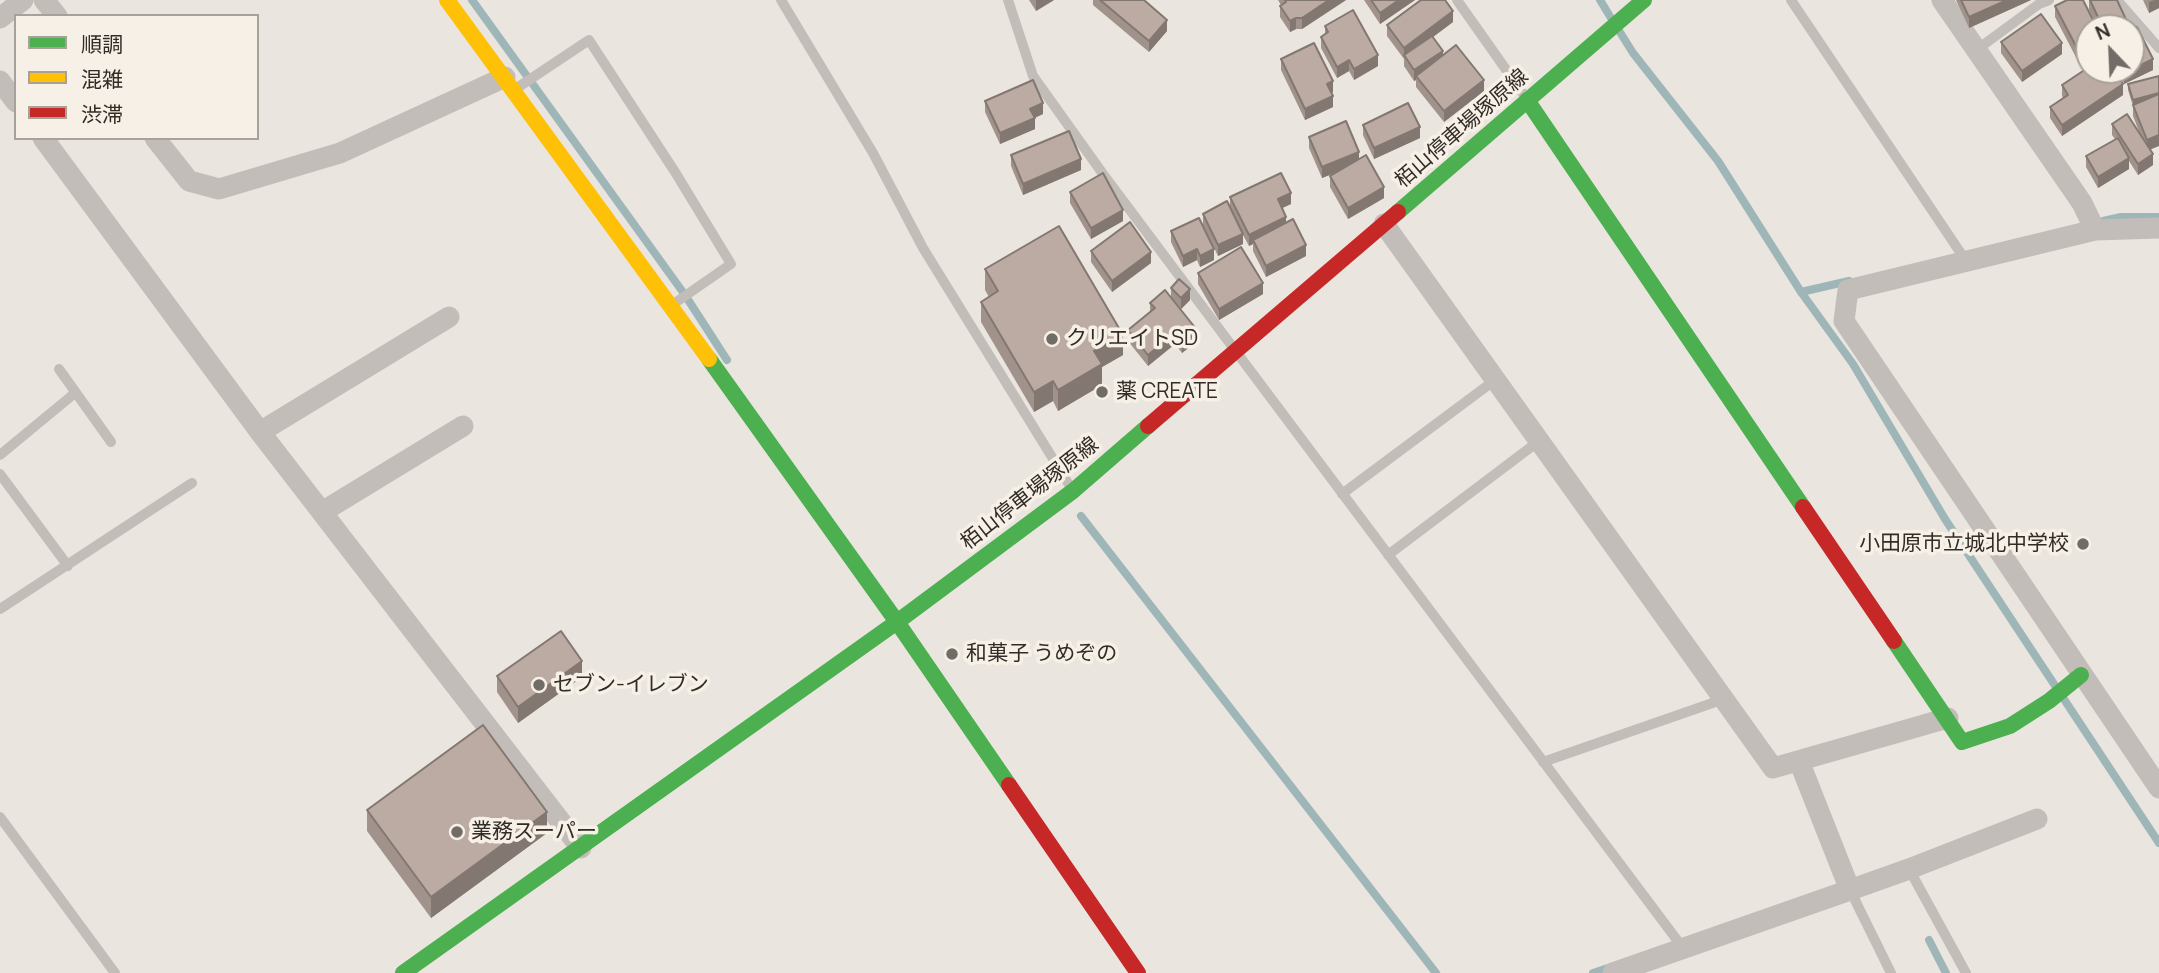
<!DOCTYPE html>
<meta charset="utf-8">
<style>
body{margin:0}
#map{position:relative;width:2159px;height:973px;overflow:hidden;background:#eae5de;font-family:Manrope,"Noto Sans JP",sans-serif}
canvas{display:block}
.legend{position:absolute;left:14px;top:14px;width:245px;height:126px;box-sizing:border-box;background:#f6f0e6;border:2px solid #a8a19a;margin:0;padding:9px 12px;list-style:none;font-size:21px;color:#322b27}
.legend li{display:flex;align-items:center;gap:14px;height:35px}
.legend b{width:35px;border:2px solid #a8a19a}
.north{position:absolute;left:2075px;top:14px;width:70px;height:70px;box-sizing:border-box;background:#f6f0e6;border:2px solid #a8a19a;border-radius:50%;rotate:337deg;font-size:19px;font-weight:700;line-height:28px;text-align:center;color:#322b27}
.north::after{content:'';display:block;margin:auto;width:24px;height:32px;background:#726c67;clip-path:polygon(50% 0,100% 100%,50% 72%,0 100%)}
</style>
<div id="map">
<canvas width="2159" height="973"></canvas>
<ul class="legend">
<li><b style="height:9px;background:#4caf50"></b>順調</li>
<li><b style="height:9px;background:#ffc107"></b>混雑</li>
<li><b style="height:9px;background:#c62828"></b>渋滞</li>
</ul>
<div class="north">N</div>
</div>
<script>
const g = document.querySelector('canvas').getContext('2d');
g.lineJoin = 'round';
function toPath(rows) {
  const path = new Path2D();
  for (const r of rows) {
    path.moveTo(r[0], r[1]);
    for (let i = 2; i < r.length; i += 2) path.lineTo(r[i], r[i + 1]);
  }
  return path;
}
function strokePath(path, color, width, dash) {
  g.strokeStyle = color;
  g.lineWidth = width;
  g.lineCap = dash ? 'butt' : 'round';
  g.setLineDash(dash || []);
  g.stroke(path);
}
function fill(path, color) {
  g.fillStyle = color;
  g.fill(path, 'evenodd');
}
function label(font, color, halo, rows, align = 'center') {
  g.font = font + ' Manrope,"Noto Sans JP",sans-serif';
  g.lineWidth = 7;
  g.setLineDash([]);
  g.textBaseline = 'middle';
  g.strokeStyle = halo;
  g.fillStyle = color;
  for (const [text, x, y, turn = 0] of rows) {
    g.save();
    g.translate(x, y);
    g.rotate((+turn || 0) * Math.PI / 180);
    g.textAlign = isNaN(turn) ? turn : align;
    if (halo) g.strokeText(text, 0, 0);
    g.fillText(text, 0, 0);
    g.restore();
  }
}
strokePath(toPath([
 [472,0,685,295,727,360],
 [1600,0,1611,18],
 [1618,29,1633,53,1718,161,1801,292,1853,364,1945,519,2159,843],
 [2103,221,2121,217,2159,217],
 [1801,292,1849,281],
 [1081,516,1436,973],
 [1929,940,1946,973],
 [1593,973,1614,966]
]), '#9eb6b8', 8);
strokePath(toPath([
 [781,0,873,153,923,248,1071,488],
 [1008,0,1033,76,1103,174,1683,948],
 [1457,0,1526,98],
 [1791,0,1966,261],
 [2117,0,2159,48],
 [1975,51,2039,4,2049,0],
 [514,90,589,40,675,172,731,264,672,305],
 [59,369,111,442],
 [0,455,75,393],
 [0,474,68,566],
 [1342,494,1495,380],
 [1388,555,1539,441],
 [0,609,192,483],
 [1543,762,1724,699],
 [0,817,115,973],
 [1909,869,1966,973],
 [1850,890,1891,973]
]), '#c2bdb8', 10);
strokePath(toPath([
 [44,0,57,16],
 [1942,0,2082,203,2095,230],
 [0,18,23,0],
 [0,81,16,102],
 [43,138,260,432,581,848],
 [155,138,189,181,219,189,340,153,505,77],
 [1384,224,1773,768,1948,718],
 [2159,228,2095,230,1848,290,1844,321,2159,788],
 [260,432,449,317],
 [322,512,463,426],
 [1799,761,1850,890,1909,869,2037,819],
 [1613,973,1850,890]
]), '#c2bdb8', 21);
strokePath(toPath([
 [1527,100,1803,507],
 [1398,212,1644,0],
 [709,359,897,622,1009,785],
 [1894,641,1962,742,2010,726,2049,701,2081,675],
 [403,973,897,622,1073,491,1148,426]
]), '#4caf50', 16);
strokePath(toPath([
 [447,0,709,359]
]), '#ffc107', 16);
strokePath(toPath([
 [1148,426,1398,212],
 [1803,507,1894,641],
 [1009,785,1138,973]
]), '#c62828', 16);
fill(toPath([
 [1029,0,1054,0,1036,11],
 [1093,0,1144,0,1167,31,1149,52,1093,5],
 [1278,0,1346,0,1302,29,1296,29,1290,32,1280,17,1280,6,1281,5],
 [1364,0,1415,0,1380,24],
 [1956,0,2031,0,1969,28],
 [2089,0,2117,0,2129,26,2137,27,2153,59,2153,70,2124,84,2118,70,2131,70,2131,28,2098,28,2089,10],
 [2143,0,2159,0,2159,8,2149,13],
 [2055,6,2089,28,2089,58,2079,63,2055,17],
 [1453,22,1433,37,1443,55,1484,91,1444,122,1416,87,1416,80,1414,81,1404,66,1404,59,1387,36,1387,25],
 [1325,26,1378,66,1354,80,1349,71,1337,78,1321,48,1321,37,1325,34],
 [2001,42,2062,54,2022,82,2001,53],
 [1281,59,1333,92,1331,93,1333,107,1305,120,1281,70],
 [2128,84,2150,149,2153,165,2138,175,2129,161,2129,169,2098,188,2086,167,2086,156,2115,139,2112,135,2112,124,2140,134,2133,116,2133,106,2128,90],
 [2062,85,2123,95,2062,136,2050,118,2050,107,2063,98,2062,96],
 [985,101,1043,114,1034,118,1035,129,1000,144,985,112],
 [1363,125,1420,138,1374,159,1363,135],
 [1309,137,1359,159,1384,198,1348,219,1330,187,1330,176,1337,172,1322,178,1309,148],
 [1011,155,1081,170,1023,195,1011,166],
 [1070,192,1123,221,1091,239,1070,203],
 [1230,197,1291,204,1282,208,1286,223,1306,256,1266,277,1253,251,1253,244,1249,246,1243,235,1243,244,1218,256,1203,225,1203,214,1230,207],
 [1171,231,1214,260,1200,267,1197,260,1183,267,1171,242],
 [1091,251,1151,263,1112,292,1091,262],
 [985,269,1123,355,1102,367,1102,385,1058,411,1053,401,1034,412,981,322,981,302,989,297,985,290],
 [1198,273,1263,294,1219,320,1198,284],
 [1171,288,1190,300,1181,309,1175,302,1197,341,1182,353,1175,344,1148,366,1128,341,1128,330,1150,312,1150,303,1171,298],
 [497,676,582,677,518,723,497,692],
 [367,810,547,833,431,918,367,831]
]), '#a1938b');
fill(toPath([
 [1036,0,1054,0,1036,11],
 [1329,0,1346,0,1302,29,1302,18],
 [1399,0,1415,0,1380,24,1380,13],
 [2007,0,2031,0,1969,28,1969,17],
 [2154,0,2159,0,2159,8,2149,13,2149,2],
 [1453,11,1453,22,1406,57,1404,55,1404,59,1404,48],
 [1296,18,1296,29,1290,32,1290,21],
 [1167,20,1167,31,1149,52,1149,41],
 [2062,43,2062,54,2022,82,2022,71],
 [2089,47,2089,58,2079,63,2079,52],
 [1443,51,1443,61,1416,76,1416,80,1414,81,1414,70],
 [1378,55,1378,66,1354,80,1354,69],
 [2153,59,2153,70,2124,84,2124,73],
 [1349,60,1349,71,1337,78,1337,67],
 [1484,80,1484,91,1444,122,1444,111],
 [1333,81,1333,92,1327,95,1327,84],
 [2123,84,2123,95,2062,136,2062,125],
 [2159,93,2159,99,2133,106,2133,100],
 [1333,96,1333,107,1305,120,1305,109],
 [1043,103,1043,114,1030,120,1030,109],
 [1035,118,1035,129,1000,144,1000,133],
 [1420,127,1420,138,1374,159,1374,148],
 [2159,135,2159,146,2147,151,2147,140],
 [1359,152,1359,163,1322,178,1322,167],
 [2153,154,2153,165,2138,175,2138,164],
 [2129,158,2129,169,2098,188,2098,177],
 [1081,159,1081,170,1023,195,1023,184],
 [1384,187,1384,198,1348,219,1348,208],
 [1291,193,1291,204,1278,210,1278,199],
 [1123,210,1123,221,1091,239,1091,228],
 [1286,217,1286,228,1253,240,1253,244,1249,246,1249,235],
 [1243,234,1243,244,1218,256,1218,245],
 [1306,245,1306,256,1266,277,1266,266],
 [1197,249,1197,260,1183,267,1183,256],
 [1214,249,1214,260,1200,267,1200,256],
 [1151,252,1151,263,1112,292,1112,281],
 [1263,283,1263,294,1219,320,1219,309],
 [1190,289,1190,300,1181,309,1181,298],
 [1197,330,1197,341,1182,353,1182,342],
 [1175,333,1175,344,1148,366,1148,355],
 [1123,335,1123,355,1102,367,1102,385,1058,411,1058,390,1094,351],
 [1053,381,1053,401,1034,412,1034,392],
 [582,661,582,677,518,723,518,707],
 [547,812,547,833,431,918,431,897]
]), '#837871');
const building = toPath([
 [1100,0,1144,0,1167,20,1149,41,1100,0],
 [1285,0,1329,0,1302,18,1296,18,1290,21,1280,6,1286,2,1285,0],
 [1371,0,1399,0,1380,13,1371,0],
 [1421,0,1445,0,1453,11,1404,48,1387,25,1421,0],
 [1961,0,2007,0,1969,17,1961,0],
 [2067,0,2083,0,2097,28,2089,28,2089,47,2079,52,2055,6,2067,0],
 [2090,0,2117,0,2129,26,2137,27,2153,59,2131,70,2131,28,2103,28,2090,0],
 [1353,10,1378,55,1354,69,1349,60,1337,67,1321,37,1328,32,1325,26,1353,10],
 [2041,14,2062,43,2022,71,2001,42,2041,14],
 [1432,36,1443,51,1414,70,1404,55,1432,36],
 [1314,43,1333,81,1327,84,1333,96,1305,109,1281,59,1314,43],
 [1456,45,1484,80,1444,111,1416,76,1456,45],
 [2089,67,2089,70,2113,70,2123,84,2062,125,2050,107,2068,95,2062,85,2089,67],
 [2159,76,2159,93,2133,100,2128,84,2159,76],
 [1033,80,1043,103,1030,109,1035,118,1000,133,985,101,1033,80],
 [2159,94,2159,135,2147,140,2133,105,2159,94],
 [1408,103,1420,127,1374,148,1363,125,1408,103],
 [2127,114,2153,154,2138,164,2112,124,2127,114],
 [1346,121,1359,152,1322,167,1309,137,1346,121],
 [1069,131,1081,159,1023,184,1011,155,1069,131],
 [2118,138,2129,158,2098,177,2086,156,2118,138],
 [1366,155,1384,187,1348,208,1330,176,1366,155],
 [1103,173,1123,210,1091,228,1070,192,1103,173],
 [1281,173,1291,193,1278,199,1286,217,1249,235,1230,197,1281,173],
 [1227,201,1243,234,1218,245,1203,214,1227,201],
 [1199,218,1214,249,1200,256,1197,249,1183,256,1171,231,1199,218],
 [1293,219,1306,245,1266,266,1253,240,1293,219],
 [1130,222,1151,252,1112,281,1091,251,1130,222],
 [1059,226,1123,335,1094,351,1102,364,1058,390,1053,381,1034,392,981,302,998,291,985,269,1059,226],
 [1241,247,1263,283,1219,309,1198,273,1241,247],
 [1179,279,1190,289,1181,298,1171,288,1179,279],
 [1165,290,1197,330,1182,342,1175,333,1148,355,1128,330,1155,308,1150,303,1165,290],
 [561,631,582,661,518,707,497,676,561,631],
 [483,725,547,812,431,897,367,810,483,725]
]);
fill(building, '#bbaba2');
strokePath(building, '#837871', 2);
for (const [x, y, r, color] of [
 [1052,339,7,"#726c67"],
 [1102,392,7,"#726c67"],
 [2083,544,7,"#726c67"],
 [952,654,7,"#726c67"],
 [539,685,7,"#726c67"],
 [457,832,7,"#726c67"]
]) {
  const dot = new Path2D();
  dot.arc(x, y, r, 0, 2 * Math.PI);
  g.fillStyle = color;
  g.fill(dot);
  strokePath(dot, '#f6f0e6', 2.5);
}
label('21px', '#322b27', '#f6f0e6', [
 ["栢山停車場塚原線",1462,129,-41],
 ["栢山停車場塚原線",1030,494,-38]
]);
label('21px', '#322b27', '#f6f0e6', [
 ["クリエイトSD",1066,339],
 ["薬 CREATE",1116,392],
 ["小田原市立城北中学校",2069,544,"right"],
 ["和菓子 うめぞの",966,654],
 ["セブン-イレブン",553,685],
 ["業務スーパー",471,832]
], 'left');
</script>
